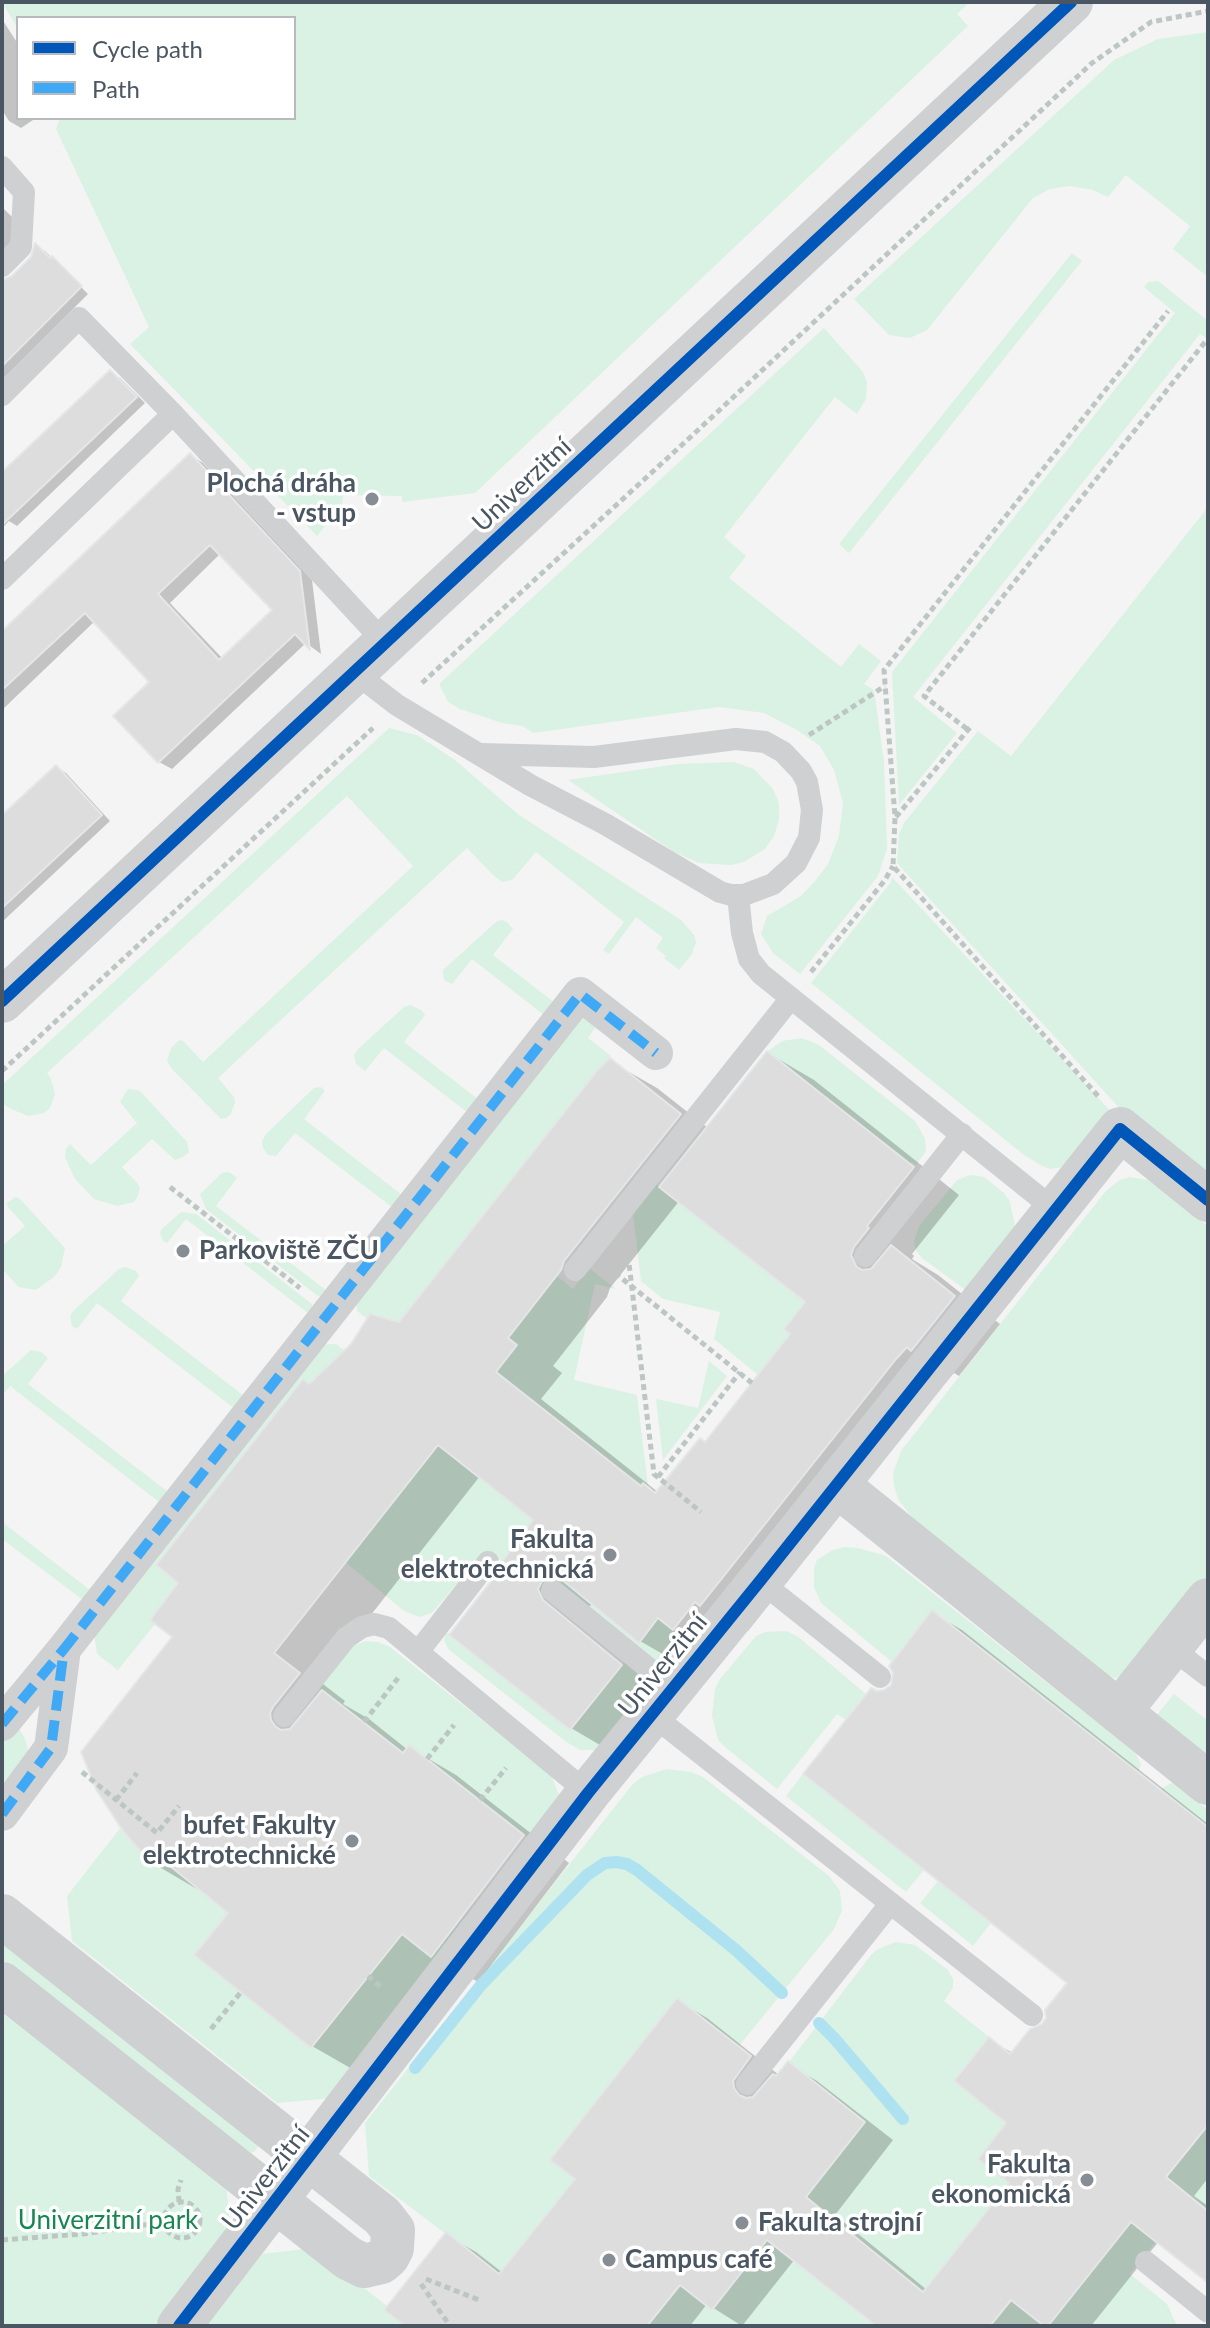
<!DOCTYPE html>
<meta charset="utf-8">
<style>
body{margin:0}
#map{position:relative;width:1210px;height:2328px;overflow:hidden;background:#f4f4f4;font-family:Lato,sans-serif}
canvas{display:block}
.frame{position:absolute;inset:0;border:4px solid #4a5661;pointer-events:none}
.legend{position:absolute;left:16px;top:16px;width:280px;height:104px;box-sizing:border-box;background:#fff;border:2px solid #b7bbc0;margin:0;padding:10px 14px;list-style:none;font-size:24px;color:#4a5661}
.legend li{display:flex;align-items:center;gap:16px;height:40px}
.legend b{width:40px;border:2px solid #b7bbc0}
</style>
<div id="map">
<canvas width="1210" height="2328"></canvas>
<div class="frame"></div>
<ul class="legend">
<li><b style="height:10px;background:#0057b8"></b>Cycle path</li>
<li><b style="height:10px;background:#3fa9f5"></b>Path</li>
</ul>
</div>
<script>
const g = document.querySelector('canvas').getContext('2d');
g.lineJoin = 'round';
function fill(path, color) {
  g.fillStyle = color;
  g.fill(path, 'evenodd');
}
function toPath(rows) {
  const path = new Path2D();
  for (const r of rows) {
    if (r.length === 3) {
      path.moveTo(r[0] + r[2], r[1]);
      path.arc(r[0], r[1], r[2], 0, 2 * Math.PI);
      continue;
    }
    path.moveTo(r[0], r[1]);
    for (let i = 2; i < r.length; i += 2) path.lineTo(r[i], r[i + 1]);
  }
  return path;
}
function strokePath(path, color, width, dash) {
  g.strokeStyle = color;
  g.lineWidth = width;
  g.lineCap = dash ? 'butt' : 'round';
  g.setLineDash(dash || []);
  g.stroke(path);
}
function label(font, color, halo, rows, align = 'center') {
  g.font = font + ' Lato,sans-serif';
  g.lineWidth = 7;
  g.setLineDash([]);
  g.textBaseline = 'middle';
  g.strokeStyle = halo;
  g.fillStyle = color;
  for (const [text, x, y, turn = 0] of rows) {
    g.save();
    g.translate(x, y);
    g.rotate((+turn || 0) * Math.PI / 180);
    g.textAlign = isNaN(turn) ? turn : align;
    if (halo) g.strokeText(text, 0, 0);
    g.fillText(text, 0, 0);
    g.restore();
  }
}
fill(toPath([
 [2,2,970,2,957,14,968,26,475,493,402,502,402,496,343,495,342,505,317,536,130,344,149,327,56,129,60,118,294,118,294,18,18,18,18,29],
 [1208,32,1208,277,1173,249,1190,226,1126,175,1108,197,1093,190,1070,186,1050,189,1033,198,927,330,910,338,889,335,854,299,1114,60,1158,39],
 [1072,253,1082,261,849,553,839,544],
 [1158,281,1208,321,1208,339,1200,334,913,697,957,733,899,805,892,672,1175,313,1144,287,1148,282],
 [824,328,863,372,867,383,866,399,857,414,835,397,724,537,746,556,729,578,806,639,841,667,859,644,881,661,864,684,874,690,884,762,887,849,878,876,800,974,773,953,761,934,767,916,801,896,816,880,828,864,839,836,843,803,834,770,820,746,797,730,764,713,719,707,533,733,523,726,502,723,460,709,448,702,439,684],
 [1208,507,1208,1184,1122,1111,897,863,899,834,904,823,978,731,1011,756],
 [389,728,417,735,455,760,519,815,681,920,694,935,696,942,692,954,679,970,664,958,666,956,656,948,663,938,636,917,609,954,603,950,624,922,536,852,512,880,502,882,493,875,467,848,218,1078,234,1097,235,1102,231,1114,226,1118,221,1119,172,1069,167,1061,171,1048,179,1040,183,1041,203,1062,413,866,347,796,47,1073,51,1079,55,1094,50,1108,44,1113,28,1116,9,1108,2,1103,2,1085],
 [734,762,754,769,773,789,779,803,779,820,774,836,765,849,744,862,731,865,699,863,674,852,568,780,678,764],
 [892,877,1116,1117,1064,1167,1050,1169,1042,1166,1024,1155,811,983,891,882],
 [502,920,507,922,513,929,493,955,559,1006,549,1019,472,959,452,984,444,980,443,970,497,921],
 [410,1005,421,1010,425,1015,404,1042,483,1103,472,1116,384,1048,365,1071,356,1064,354,1056,357,1050,404,1007],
 [583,1008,600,1021,588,1038,611,1056,437,1333,371,1314,368,1317,370,1321,357,1311,356,1293],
 [802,1038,819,1045,915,1121,925,1139,926,1151,916,1165,912,1162,910,1164,768,1051,782,1041],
 [321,1087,325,1091,304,1119,406,1198,397,1211,295,1133,276,1156,268,1155,263,1148,262,1141,266,1134,314,1088],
 [128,1089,137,1090,141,1092,187,1142,189,1152,183,1157,175,1160,152,1139,122,1167,138,1184,140,1188,138,1196,134,1202,117,1206,94,1199,75,1179,65,1157,66,1149,70,1144,91,1165,137,1123,120,1102],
 [227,1172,231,1173,237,1178,216,1206,331,1294,318,1296,206,1209,200,1194,222,1173],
 [970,1175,984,1177,1004,1193,1010,1202,1016,1231,972,1289,964,1289,922,1258,916,1251,914,1241,919,1226,957,1180],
 [1129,1177,1148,1180,1156,1185,1208,1226,1208,1585,1124,1677,1114,1678,1104,1674,914,1520,898,1499,894,1486,893,1473,901,1451,1041,1272,1107,1190,1120,1180],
 [656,1184,805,1302,784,1328,790,1334,758,1375,714,1339,720,1312,663,1299,641,1281,633,1214],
 [15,1197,19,1198,65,1248,61,1267,54,1277,36,1290,19,1287,2,1269,2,1246,25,1226,8,1207,7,1203],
 [181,1212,196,1214,312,1304,313,1317,186,1219,167,1243,163,1241,160,1233,162,1229],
 [125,1267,136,1271,139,1276,121,1301,248,1399,239,1412,97,1303,77,1329,72,1326,70,1316,73,1311,119,1269],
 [589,1268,616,1289,595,1284,574,1380,637,1395,648,1487,644,1483,641,1486,496,1372,517,1346,508,1338,557,1276,573,1289],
 [336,1344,360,1363,350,1416,302,1379,156,1564,178,1583,150,1619,155,1624,118,1670,97,1654,93,1627,316,1345],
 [31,1350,41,1352,48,1358,28,1384,172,1495,164,1506,10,1386,2,1396,2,1376],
 [709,1361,727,1376,663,1460,656,1399,698,1408],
 [438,1445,673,1630,687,1645,665,1667,556,1581,543,1597,501,1564,498,1567,482,1554,432,1613,419,1617,404,1611,345,1562],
 [2,1522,94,1593,87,1603,2,1539],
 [844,1547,858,1548,886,1556,1135,1752,1141,1764,1138,1773,932,1611,892,1662,821,1603,814,1587,814,1568,817,1560,831,1551],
 [786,1631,797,1636,866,1694,846,1720,837,1714,777,1789,725,1747,718,1740,712,1716,715,1689,720,1679,751,1642,756,1636,765,1632],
 [446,1632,570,1730,624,1662,653,1687,607,1750,580,1750,565,1741,448,1649,444,1640],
 [366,1641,378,1642,390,1647,545,1770,552,1777,559,1795,334,2098,277,2103,72,1941,67,1896,121,1827,154,1867,165,1862,228,1913,194,1955,311,2047,402,1934,432,1957,527,1837,410,1746,403,1753,317,1686,353,1646],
 [1174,1694,1208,1721,1208,1758,1156,1716],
 [18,1727,25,1739,29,1753,2,1788,2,1731],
 [666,1769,691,1772,703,1777,829,1876,840,1891,842,1911,834,1929,609,2206,499,2274,369,2176,365,2123,632,1785,642,1777],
 [803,1774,924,1870,906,1892,786,1796],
 [1171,1783,1177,1785,1208,1810,1208,1827,1159,1790],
 [938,1881,991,1923,973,1946,920,1903],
 [2,1934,259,2145,255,2151,251,2153,2,1966],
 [896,1942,915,1945,948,1970,953,1979,953,1988,944,2001,989,2037,955,2081,1006,2123,978,2159,1009,2183,953,2254,946,2310,806,2198,865,2122,789,2062,871,1955,878,1949],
 [2,2002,226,2182,231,2236,160,2326,2,2326],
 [1208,2125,1208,2211,1166,2177],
 [1131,2222,1156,2241,1130,2274,1167,2304,1177,2326,1048,2326],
 [767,2240,876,2326,647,2326,680,2285,712,2310],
 [313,2248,387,2306,385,2310,405,2326,206,2326,262,2254],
 [1011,2300,1044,2326,990,2326]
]), '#d9f2e3');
fill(toPath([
 [2,19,18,44,18,118,36,118,21,128,9,121,2,110],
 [2,207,18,223,16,246,2,262],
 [36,246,45,251,88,294,2,380,2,281,12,278,33,258],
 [111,373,120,378,145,403,17,526,9,521,2,528,2,475],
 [190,455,203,463,312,580,321,654,306,643,172,769,159,762,152,682,95,621,2,710,2,634],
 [221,553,275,610,223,659,170,603],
 [56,767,66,773,110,821,2,922,2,818],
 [768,1053,814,1080,959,1195,912,1254,914,1256,912,1259,938,1275,1000,1324,959,1376,954,1373,942,1386,748,1631,742,1628,687,1668,640,1641,594,1603,587,1608,667,1692,617,1755,571,1728,501,1572,536,1520,480,1476,319,1681,345,1701,343,1704,369,1719,408,1750,410,1748,456,1775,569,1863,478,1982,446,1963,359,2073,312,2046,231,1912,205,1891,202,1892,156,1865,181,1583,310,1385,400,1324,610,1061,657,1088,708,1128],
 [680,1200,808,1302,793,1334,706,1444,658,1492,541,1399,562,1373,553,1366,607,1297,610,1288],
 [933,1613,962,1630,1208,1824,1208,2178,1194,2196,1208,2206,1208,2280,1159,2241,1091,2326,880,2326,795,2259,742,2326,707,2304,690,2326,408,2326,446,2235,476,2252,503,2273,578,2179,678,2001,707,2018,779,2075,788,2064,817,2081,893,2140,835,2215,927,2290,1011,2183,1009,2122,989,2040,1013,2053,1044,2026,1069,1983,885,1692,893,1686]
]), '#0003');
strokePath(toPath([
 [819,2023,834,2038,903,2119],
 [415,2068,481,1985,587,1875,605,1863,616,1862,627,1864,637,1870,737,1951,782,1993]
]), '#aee2f0', 12);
const building = toPath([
 [35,243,50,258,52,256,82,286,2,366,2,280,12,276,31,257,35,243],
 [110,370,137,397,2,525,2,472,110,370],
 [190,453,300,571,310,650,295,634,158,763,113,716,149,682,85,613,2,690,2,631,190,453],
 [210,545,272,610,219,660,158,594,210,545],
 [56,765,102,815,2,908,2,815,56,765],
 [767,1051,914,1167,867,1226,869,1228,854,1247,851,1255,856,1266,862,1270,871,1269,891,1245,955,1296,911,1351,907,1347,896,1359,700,1606,695,1602,673,1630,658,1618,639,1643,561,1579,553,1576,542,1581,538,1589,543,1600,622,1665,570,1730,449,1635,499,1571,502,1562,533,1520,438,1445,274,1653,300,1673,273,1707,270,1713,271,1720,275,1726,281,1730,290,1729,322,1690,403,1753,409,1745,524,1835,431,1957,402,1934,311,2048,194,1955,228,1913,165,1862,154,1867,123,1831,97,1791,81,1752,172,1637,150,1620,178,1583,156,1565,303,1379,309,1384,351,1344,370,1314,399,1322,597,1071,610,1058,681,1114,564,1261,561,1270,508,1338,517,1345,496,1372,641,1486,643,1483,655,1493,700,1438,705,1442,790,1334,784,1329,805,1302,659,1187,767,1051],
 [932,1610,1208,1827,1208,2125,1166,2177,1208,2211,1208,2283,1131,2222,1048,2326,1044,2326,1011,2300,990,2326,876,2326,767,2240,712,2310,680,2285,647,2326,405,2326,384,2310,446,2232,499,2274,575,2179,550,2160,677,1998,751,2056,733,2081,734,2088,739,2095,746,2098,753,2097,773,2074,776,2076,788,2061,865,2122,806,2197,923,2292,1009,2183,978,2159,1006,2123,954,2081,989,2037,1010,2054,1030,2029,1042,2024,1046,2018,1045,2010,1067,1983,803,1774,871,1688,877,1691,884,1690,891,1685,893,1673,889,1666,932,1610]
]);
fill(building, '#ddddde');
strokePath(building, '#e5e6e7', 2);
strokePath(toPath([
 [422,683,697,431,1092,63,1151,22,1208,11],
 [967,729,924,696,1205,342],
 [809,735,885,686],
 [896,817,972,725],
 [811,972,885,880,893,866],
 [2,1071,373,728],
 [1098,1096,893,866,895,817,884,670,1168,311],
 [170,1187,300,1288],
 [628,1255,654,1474,701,1512],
 [615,1273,752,1383],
 [658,1477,740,1372],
 [364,1722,398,1678],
 [427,1759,454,1725],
 [82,1772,157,1833,179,1806],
 [116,1800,137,1773],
 [480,1800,506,1768],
 [368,1976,382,1988],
 [211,2029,241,1992],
 [179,2202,178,2189,181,2180],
 [182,2220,18],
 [2,2240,83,2234,164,2222],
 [426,2279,479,2300],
 [421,2284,450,2326]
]), '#bcc7c4', 5, [6, 4]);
strokePath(toPath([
 [2,167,24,192,21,247,2,266],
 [2,395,79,318,173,414],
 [2,579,173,414,385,643],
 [354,672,397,705,530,785,605,824,720,892,731,895,744,895,773,884,796,863,809,838,812,810,807,782,801,771,783,752,765,742,736,739,594,757,482,754],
 [738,895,742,933,749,959,761,974,1055,1210],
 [865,1256,962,1134],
 [575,1270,791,998],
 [760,1581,880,1677],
 [552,1590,673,1688],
 [1170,1647,1208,1676],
 [418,1652,488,1562],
 [651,1714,1032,2015],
 [284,1716,346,1638,362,1627,374,1624,389,1628,588,1793],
 [747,2084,890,1904],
 [1146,2262,1208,2312]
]), '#ced0d2', 22);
strokePath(toPath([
 [2,1724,64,1649],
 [2,1814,51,1748,64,1649,580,994,656,1053]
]), '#ced0d2', 34);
strokePath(toPath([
 [837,1485,1208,1783],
 [1119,1712,1208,1600],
 [2,1916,382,2216,393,2230,392,2248,388,2256,381,2262,364,2266,348,2258,2,1984],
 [179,2326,588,1793,760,1581,1120,1129,1208,1200]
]), '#ced0d2', 44);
strokePath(toPath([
 [2,1001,1071,2]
]), '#ced0d2', 44);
strokePath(toPath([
 [2,1724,64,1649],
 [2,1814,51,1748,64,1649,580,994,656,1053]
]), '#3fa9f5', 10, [20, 10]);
strokePath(toPath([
 [2,1001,1071,2],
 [179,2326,588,1793,760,1581,1120,1129,1208,1200]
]), '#0057b8', 12);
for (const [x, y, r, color] of [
 [372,499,8,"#868d94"],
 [183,1251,8,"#868d94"],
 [610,1555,8,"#868d94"],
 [352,1841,8,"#868d94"],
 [1087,2180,8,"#868d94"],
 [742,2223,8,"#868d94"],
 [609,2260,8,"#868d94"]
]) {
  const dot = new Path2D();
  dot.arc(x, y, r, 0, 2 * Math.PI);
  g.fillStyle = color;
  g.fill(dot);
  strokePath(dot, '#fff', 3);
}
label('bold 26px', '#4a5661', '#fff', [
 ["Plochá dráha",356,484],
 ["- vstup",356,514],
 ["Parkoviště ZČU",199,1251,"left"],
 ["Fakulta",594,1540],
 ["elektrotechnická",594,1570],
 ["bufet Fakulty",336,1826],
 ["elektrotechnické",336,1856],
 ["Fakulta",1071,2165],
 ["ekonomická",1071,2195],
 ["Fakulta strojní",758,2223,"left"],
 ["Campus café",625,2260,"left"]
], 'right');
label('26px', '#4a5661', '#fff', [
 ["Univerzitní",522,485,-43],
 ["Univerzitní",663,1665,-51],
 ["Univerzitní",266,2178,-52]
]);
label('26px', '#17864f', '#fff', [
 ["Univerzitní park",108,2221]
]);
</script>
